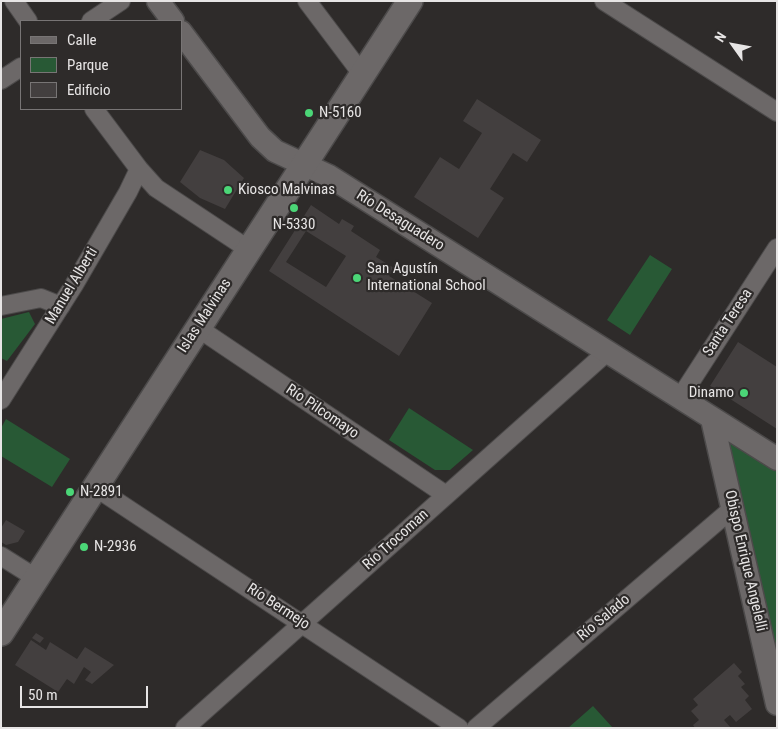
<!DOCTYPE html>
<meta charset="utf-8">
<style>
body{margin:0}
#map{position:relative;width:778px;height:729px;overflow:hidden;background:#2e2b2a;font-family:"Roboto Condensed",sans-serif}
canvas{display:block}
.frame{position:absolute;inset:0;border:2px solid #e7e5e5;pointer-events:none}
.legend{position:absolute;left:20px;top:20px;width:162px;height:90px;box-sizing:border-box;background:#2e2b2a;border:1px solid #787575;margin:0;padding:6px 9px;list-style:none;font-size:15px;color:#e7e5e5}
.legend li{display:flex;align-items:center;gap:10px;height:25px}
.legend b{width:25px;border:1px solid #787575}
.north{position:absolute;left:708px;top:20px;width:50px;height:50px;-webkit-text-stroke:4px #2e2b2a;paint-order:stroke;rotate:302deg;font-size:14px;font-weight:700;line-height:20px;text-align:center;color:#e7e5e5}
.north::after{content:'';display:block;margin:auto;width:18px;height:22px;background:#e7e5e5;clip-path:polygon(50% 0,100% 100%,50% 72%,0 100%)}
.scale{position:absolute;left:20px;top:686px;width:128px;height:22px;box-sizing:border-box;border:2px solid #e7e5e5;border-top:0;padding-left:6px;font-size:15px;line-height:18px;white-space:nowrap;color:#e7e5e5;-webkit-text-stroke:4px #2e2b2a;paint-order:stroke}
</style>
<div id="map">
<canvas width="778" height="729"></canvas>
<div class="frame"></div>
<ul class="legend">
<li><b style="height:6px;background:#6c6868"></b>Calle</li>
<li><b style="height:14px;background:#285935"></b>Parque</li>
<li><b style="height:14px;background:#433f3f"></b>Edificio</li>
</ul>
<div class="north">N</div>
<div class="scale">50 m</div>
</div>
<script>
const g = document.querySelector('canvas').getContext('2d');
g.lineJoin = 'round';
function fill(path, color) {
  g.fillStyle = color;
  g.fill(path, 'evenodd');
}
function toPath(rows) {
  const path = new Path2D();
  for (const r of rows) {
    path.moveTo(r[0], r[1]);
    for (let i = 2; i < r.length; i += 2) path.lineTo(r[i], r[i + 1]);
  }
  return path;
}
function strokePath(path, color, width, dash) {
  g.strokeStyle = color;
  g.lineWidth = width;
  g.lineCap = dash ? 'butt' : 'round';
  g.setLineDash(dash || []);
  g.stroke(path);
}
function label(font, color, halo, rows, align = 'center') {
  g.font = font + ' "Roboto Condensed",sans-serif';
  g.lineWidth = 4.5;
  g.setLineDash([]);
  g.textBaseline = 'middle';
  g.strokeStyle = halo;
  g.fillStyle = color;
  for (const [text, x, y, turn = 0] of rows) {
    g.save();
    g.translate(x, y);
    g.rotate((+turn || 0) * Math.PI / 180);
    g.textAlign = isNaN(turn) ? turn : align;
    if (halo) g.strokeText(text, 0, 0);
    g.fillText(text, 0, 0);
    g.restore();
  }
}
fill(toPath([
 [650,255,672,269,630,335,607,320],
 [29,312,35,324,7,361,1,358,1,319],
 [409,408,473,450,450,470,435,470,389,440],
 [6,419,70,459,52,487,1,456,1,428],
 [726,435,777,468,777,668],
 [593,706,613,728,568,728]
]), '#285935');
fill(toPath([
 [477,99,541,140,527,162,513,153,490,189,504,198,478,238,414,197,440,157,459,169,482,133,463,121],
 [200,150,224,160,244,178,225,209,200,198,180,182],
 [311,205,339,224,342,219,354,226,351,231,380,250,376,257,394,268,389,276,432,303,399,356,269,271],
 [306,231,346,256,326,287,286,262],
 [738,342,777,367,777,429,710,386],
 [6,520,25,531,18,542,6,545,1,542,1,528],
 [36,633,44,638,40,643,32,638],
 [31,640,46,650,50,642,77,659,85,647,114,665,92,684,85,680,91,672,84,667,74,684,67,679,58,692,15,665],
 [734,663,742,672,738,676,745,684,741,687,749,696,745,700,752,709,736,722,730,715,724,720,731,728,695,728,693,725,699,720,691,711,698,705,693,699]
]), '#433f3f');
const minor = toPath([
 [14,1,28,21],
 [307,1,362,74],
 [604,1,777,112],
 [91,21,121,1],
 [1,80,21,67],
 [94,109,139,169,156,188,248,249],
 [1,306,41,298,61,306],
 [198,328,446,495],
 [680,398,777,248],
 [1,400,74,285,128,192,139,169],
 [95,487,459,728],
 [1,556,36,578],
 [185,728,607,352],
 [476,728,733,508]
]);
const tertiary = toPath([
 [158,1,173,21],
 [181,32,260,137,275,151,329,176,777,459],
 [712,419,777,704]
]);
const secondary = toPath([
 [1,633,410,1]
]);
strokePath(minor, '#4c4a4a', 20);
strokePath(tertiary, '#4c4a4a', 25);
strokePath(secondary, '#4c4a4a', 28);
strokePath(minor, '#6c6868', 18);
strokePath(tertiary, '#6c6868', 22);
strokePath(secondary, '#6c6868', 25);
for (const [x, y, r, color] of [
 [309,113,5,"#4bd677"],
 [228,190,5,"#4bd677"],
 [294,208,5,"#4bd677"],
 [357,278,5,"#4bd677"],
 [744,393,5,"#4bd677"],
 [70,492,5,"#4bd677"],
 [84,547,5,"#4bd677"]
]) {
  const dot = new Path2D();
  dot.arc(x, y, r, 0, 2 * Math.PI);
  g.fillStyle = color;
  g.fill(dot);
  strokePath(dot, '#2e2b2a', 2);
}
label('15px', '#e7e5e5', '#2e2b2a', [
 ["N-5160",319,113],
 ["Kiosco Malvinas",238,190],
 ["N-5330",294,225,"center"],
 ["San Agustín",367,269],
 ["International School",367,286],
 ["Dinamo",734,393,"right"],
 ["N-2891",80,492],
 ["N-2936",94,547]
], 'left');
label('15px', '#e7e5e5', '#2e2b2a', [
 ["Río Desaguadero",400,221,32],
 ["Manuel Alberti",72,286,-59],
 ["Islas Malvinas",205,316,-57],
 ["Santa Teresa",728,323,-57],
 ["Río Pilcomayo",322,412,34],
 ["Río Trocoman",396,540,-42],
 ["Obispo Enrique Angelelli",745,561,77],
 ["Río Bermejo",278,607,33],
 ["Río Salado",604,618,-40]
]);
</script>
